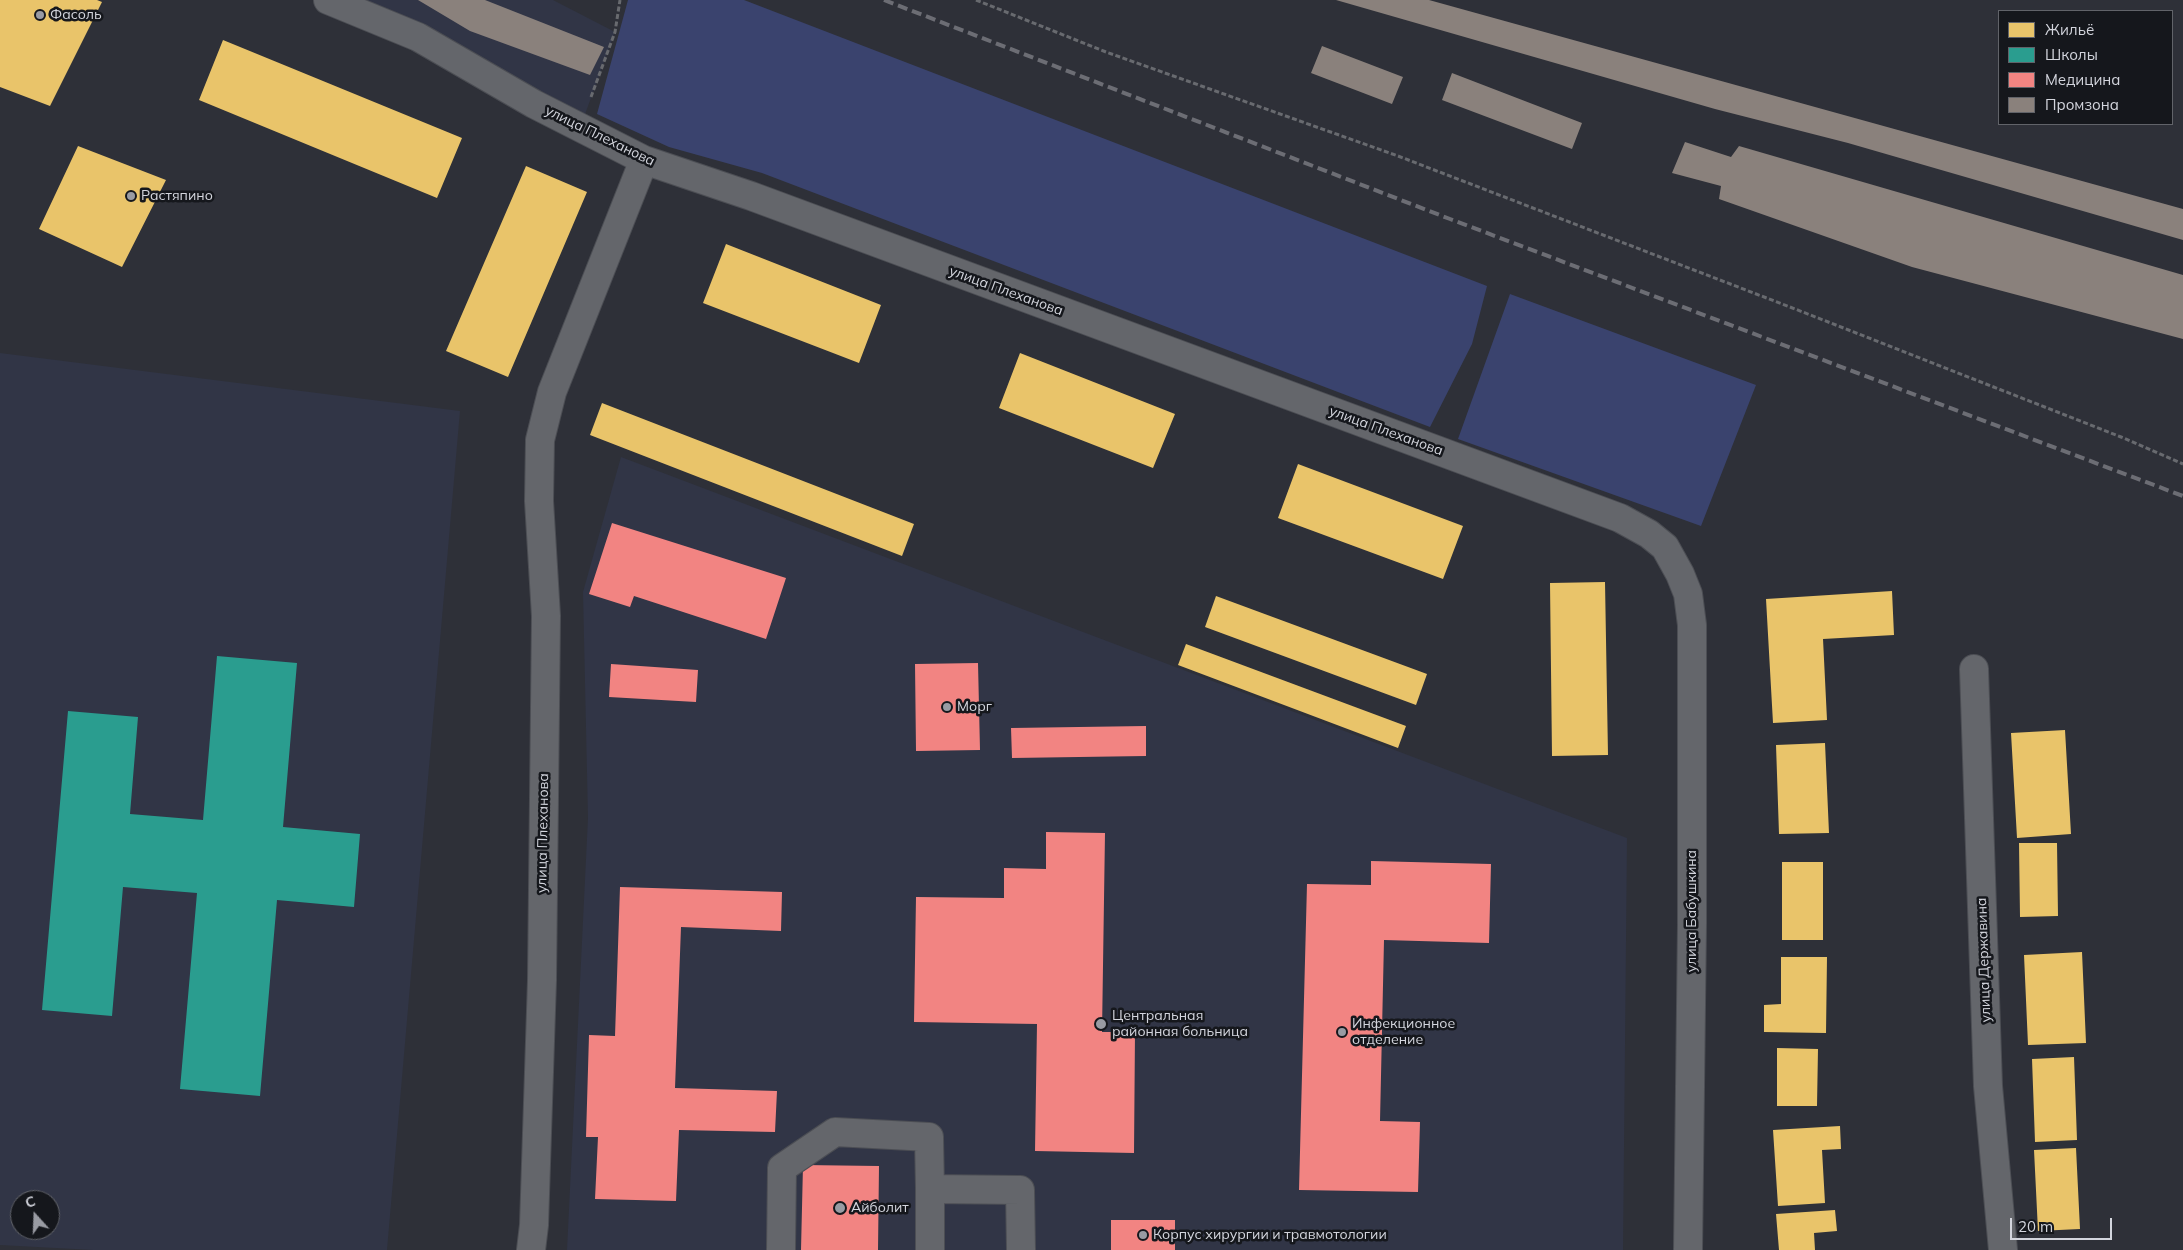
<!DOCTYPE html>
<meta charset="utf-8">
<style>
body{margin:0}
#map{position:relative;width:2183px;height:1250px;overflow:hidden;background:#2e3038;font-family:Mulish,sans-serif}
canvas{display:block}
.legend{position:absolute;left:1998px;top:10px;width:175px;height:115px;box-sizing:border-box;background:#15171c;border:1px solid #616369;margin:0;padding:6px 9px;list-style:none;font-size:15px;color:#d3d5dd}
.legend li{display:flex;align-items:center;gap:10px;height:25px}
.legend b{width:25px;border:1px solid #616369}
.north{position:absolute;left:10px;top:1190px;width:50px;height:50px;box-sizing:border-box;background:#15171c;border:1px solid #616369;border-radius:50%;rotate:340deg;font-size:14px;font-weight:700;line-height:20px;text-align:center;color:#d3d5dd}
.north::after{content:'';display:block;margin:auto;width:18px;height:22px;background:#999ba3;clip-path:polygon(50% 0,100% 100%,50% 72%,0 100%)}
.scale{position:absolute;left:2010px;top:1218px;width:102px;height:22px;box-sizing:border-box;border:2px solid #d3d5dd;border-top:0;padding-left:6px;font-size:15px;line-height:18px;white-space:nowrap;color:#d3d5dd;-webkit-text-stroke:4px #15171c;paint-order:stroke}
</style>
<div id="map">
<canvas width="2183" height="1250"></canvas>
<ul class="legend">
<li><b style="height:14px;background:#e9c46a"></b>Жильё</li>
<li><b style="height:14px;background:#2a9d8f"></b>Школы</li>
<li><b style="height:14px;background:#f28482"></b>Медицина</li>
<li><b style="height:14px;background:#8a817c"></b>Промзона</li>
</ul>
<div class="north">С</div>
<div class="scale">20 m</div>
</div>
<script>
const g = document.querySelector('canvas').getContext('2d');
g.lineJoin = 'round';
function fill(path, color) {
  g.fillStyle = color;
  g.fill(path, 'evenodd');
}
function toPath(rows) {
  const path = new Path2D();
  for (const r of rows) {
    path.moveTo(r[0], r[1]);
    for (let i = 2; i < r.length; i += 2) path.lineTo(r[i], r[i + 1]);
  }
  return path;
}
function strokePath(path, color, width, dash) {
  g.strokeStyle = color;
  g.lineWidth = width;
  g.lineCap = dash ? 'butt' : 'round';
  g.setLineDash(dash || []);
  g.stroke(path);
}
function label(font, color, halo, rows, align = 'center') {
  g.font = font + ' Mulish,sans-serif';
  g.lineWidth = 5;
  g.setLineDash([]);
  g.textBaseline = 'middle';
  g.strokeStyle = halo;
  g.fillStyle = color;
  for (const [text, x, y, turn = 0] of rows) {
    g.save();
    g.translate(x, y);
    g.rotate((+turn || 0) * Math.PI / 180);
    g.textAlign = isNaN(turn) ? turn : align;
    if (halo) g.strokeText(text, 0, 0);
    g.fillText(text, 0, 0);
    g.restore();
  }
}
fill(toPath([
 [328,0,553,0,615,32,580,128],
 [0,353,460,411,387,1250,93,1250,0,1245],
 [20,1200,50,1200,50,1230,20,1230],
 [621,457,1627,838,1623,1250,567,1250,588,818,583,592]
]), '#313546');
fill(toPath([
 [628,0,744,0,1487,286,1472,344,1430,427,762,173,669,147,597,114],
 [1510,294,1756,385,1701,526,1458,439]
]), '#3a436e');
fill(toPath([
 [0,0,97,0,102,2,50,106,0,87],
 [223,40,462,138,437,198,199,100],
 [78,146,166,180,122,267,39,229],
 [526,166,587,192,508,377,446,351],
 [726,244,881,305,859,363,703,303],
 [1020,353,1175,414,1153,468,999,408],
 [602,403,914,524,902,556,590,435],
 [1298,464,1463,526,1443,579,1278,518],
 [1605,582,1608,755,1552,756,1550,583],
 [1892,591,1894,635,1823,639,1827,720,1773,723,1766,599],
 [1216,596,1427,674,1416,705,1205,627],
 [1186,644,1406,726,1398,748,1178,665],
 [2065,730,2071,834,2017,838,2011,733],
 [1825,743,1829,833,1779,834,1776,745],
 [2019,843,2057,843,2058,916,2020,917],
 [1782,862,1823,862,1823,940,1782,940],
 [2082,952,2086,1043,2028,1045,2024,955],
 [1781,957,1827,957,1826,1033,1764,1032,1764,1005,1781,1004],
 [1777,1048,1818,1049,1817,1106,1777,1106],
 [2074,1057,2077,1140,2035,1142,2032,1059],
 [1840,1126,1841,1149,1822,1150,1825,1203,1778,1206,1773,1130],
 [2076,1148,2080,1229,2038,1231,2034,1150],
 [1835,1210,1837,1231,1814,1233,1815,1250,1779,1250,1776,1214]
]), '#e9c46a');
fill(toPath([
 [217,656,297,663,283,827,360,834,354,907,277,900,260,1096,180,1089,197,893,123,887,112,1016,42,1010,68,711,138,717,130,814,203,820]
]), '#2a9d8f');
fill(toPath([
 [612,523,786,578,766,639,634,596,630,607,589,594],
 [978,663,980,750,916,751,915,664],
 [611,664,698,670,696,702,609,697],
 [1146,726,1146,756,1012,758,1011,728],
 [1046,832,1105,833,1102,1032,1135,1032,1134,1153,1035,1151,1037,1024,914,1022,916,897,1004,898,1004,868,1046,869],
 [1371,861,1491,864,1489,943,1384,940,1380,1121,1420,1122,1418,1192,1299,1190,1307,884,1371,885],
 [620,887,782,892,781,931,681,927,675,1088,777,1091,775,1132,679,1130,676,1201,595,1199,598,1137,586,1137,589,1035,615,1036],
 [803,1165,879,1166,878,1250,801,1250],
 [1111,1220,1175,1220,1175,1250,1111,1250]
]), '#f28482');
fill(toPath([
 [418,0,485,0,604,47,590,75,470,31],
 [1336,0,1429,0,2183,209,2183,240,1848,143,1715,109],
 [1322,46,1403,77,1392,104,1311,73],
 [1452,73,1582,123,1572,149,1442,100],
 [1685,142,1731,157,1739,146,2183,275,2183,339,1912,267,1719,199,1721,186,1672,173]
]), '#8a817c');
const minor = toPath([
 [328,0,418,37,534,104,644,160,751,196,1620,518,1649,534,1665,547,1680,574,1688,594,1692,625,1692,924,1688,1250],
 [1974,669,1988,1086,2003,1250],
 [930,1189,930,1250],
 [531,1250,534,1225,542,980,546,616,539,501,540,440,552,392,644,160],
 [781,1250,782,1168,835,1132,929,1137,930,1189,1020,1190,1021,1250]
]);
strokePath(minor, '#4c4e54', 30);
strokePath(toPath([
 [976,0,1106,52,1398,156,1790,307,2121,437,2183,464],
 [591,97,615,32,620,0]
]), '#686a6f', 3, [5, 2.5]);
strokePath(minor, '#64666b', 28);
strokePath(toPath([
 [884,0,1450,219,2183,496]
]), '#6c6d74', 4, [10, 5]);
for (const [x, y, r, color] of [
 [40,15,5,"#999ba3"],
 [131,196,5,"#999ba3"],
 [947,707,5,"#999ba3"],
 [1101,1024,6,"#999ba3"],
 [1342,1032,5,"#999ba3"],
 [840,1208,6,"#999ba3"],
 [1143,1235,5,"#999ba3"]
]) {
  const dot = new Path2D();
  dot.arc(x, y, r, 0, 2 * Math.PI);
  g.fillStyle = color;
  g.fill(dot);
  strokePath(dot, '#15171c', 2);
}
label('14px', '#d3d5dd', '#15171c', [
 ["Фасоль",50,15],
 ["Растяпино",141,196],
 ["Морг",957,707],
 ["Центральная",1112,1016],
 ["районная больница",1112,1032],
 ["Инфекционное",1352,1024],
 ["отделение",1352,1040],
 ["Айболит",851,1208],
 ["Корпус хирургии и травмотологии",1153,1235]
], 'left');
label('14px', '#d3d5dd', '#15171c', [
 ["улица Плеханова",600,136,26],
 ["улица Плеханова",1006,291,20],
 ["улица Плеханова",1386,431,20],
 ["улица Плеханова",543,833,-89],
 ["улица Бабушкина",1692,911,-90],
 ["улица Державина",1984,960,-92]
]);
</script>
